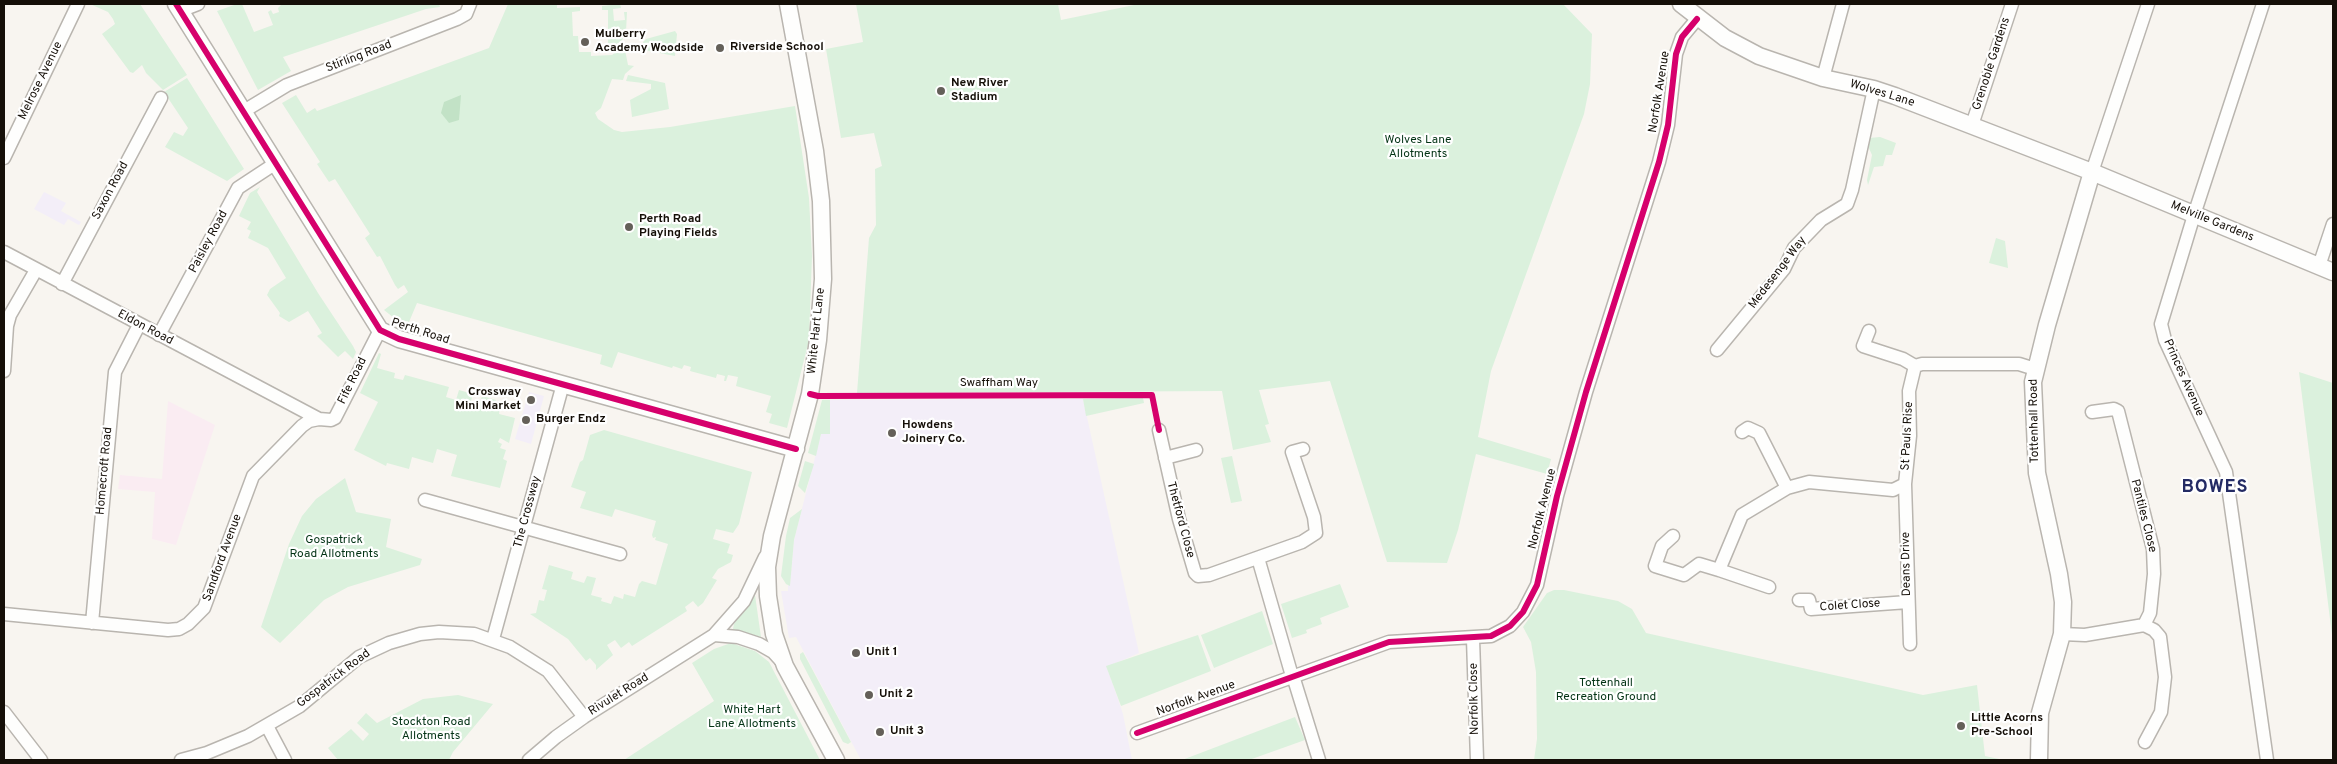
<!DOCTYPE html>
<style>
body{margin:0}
#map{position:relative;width:2337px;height:764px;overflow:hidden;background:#f8f5f0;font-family:Overpass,sans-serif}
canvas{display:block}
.frame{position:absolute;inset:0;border:5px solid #150f08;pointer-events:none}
</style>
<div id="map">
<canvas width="2337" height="764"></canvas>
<div class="frame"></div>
</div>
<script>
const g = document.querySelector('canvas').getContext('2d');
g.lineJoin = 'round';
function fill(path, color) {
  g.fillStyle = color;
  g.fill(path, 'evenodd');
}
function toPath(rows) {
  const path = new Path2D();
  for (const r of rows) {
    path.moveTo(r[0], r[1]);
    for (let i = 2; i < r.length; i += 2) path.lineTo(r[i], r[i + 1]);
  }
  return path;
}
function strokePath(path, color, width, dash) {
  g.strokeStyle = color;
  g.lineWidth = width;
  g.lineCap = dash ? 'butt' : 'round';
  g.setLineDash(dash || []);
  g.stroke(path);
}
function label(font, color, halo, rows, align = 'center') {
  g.font = font + ' Overpass,sans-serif';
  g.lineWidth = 4.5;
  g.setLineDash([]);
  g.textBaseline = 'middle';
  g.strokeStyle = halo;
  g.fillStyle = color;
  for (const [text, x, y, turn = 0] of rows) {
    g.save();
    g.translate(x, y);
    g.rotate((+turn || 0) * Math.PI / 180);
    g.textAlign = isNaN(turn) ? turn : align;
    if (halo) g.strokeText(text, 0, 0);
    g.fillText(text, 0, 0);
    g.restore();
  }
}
fill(toPath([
 [44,192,66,203,61,211,81,222,79,225,68,219,64,225,34,209],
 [529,392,544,396,531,444,515,439],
 [1083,399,1139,653,1107,667,1123,714,1132,760,861,760,796,637,789,638,781,591,788,591,788,585,790,585,794,540,821,434,830,434,830,400]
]), '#f3eef8');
fill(toPath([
 [168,401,215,425,176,545,152,539,155,492,118,489,120,475,162,479]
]), '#faecf2');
fill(toPath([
 [90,4,140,4,187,75,163,90,146,73,142,65,133,73,130,72,102,34,115,24,113,19,108,12],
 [237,4,242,4,254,32,273,25,268,12,271,10,273,14,279,12,278,8,282,4,439,4,440,7,426,9,283,57,291,71,258,90,217,11],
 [508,4,557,4,557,8,580,7,580,11,572,12,573,36,578,36,579,52,591,52,591,56,612,55,624,45,628,65,634,66,625,74,623,80,612,79,601,108,595,113,598,119,614,130,622,132,670,127,795,106,809,198,812,256,809,340,787,428,769,423,772,414,766,412,771,396,736,386,738,377,728,375,726,381,724,381,725,376,717,374,716,378,690,371,691,367,684,365,682,369,673,366,672,368,618,352,612,368,600,364,602,355,417,303,409,322,394,318,384,310,408,292,404,285,398,289,395,285,380,256,377,257,365,238,370,234,335,179,329,182,317,164,320,162,282,103,296,95,307,113,315,108,317,111,489,48],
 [620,4,621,8,613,9,614,21,625,20,624,12,627,12,626,32,622,40,608,51,608,10,602,10,602,6],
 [856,4,1058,4,1061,20,1139,4,1563,4,1592,34,1590,84,1584,114,1491,371,1478,437,1551,459,1547,474,1476,454,1458,530,1447,563,1387,562,1330,381,1259,390,1269,424,1265,425,1271,442,1233,450,1222,391,857,393,869,238,876,225,875,169,882,166,874,133,841,138,826,49,863,42],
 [675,31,677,34,675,56,644,50,643,42,646,39],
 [628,75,665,83,669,109,632,117,630,100,651,89,651,84,626,81],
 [187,78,244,169,227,181,165,147,174,132,183,136,188,128,164,92],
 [1880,137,1896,143,1892,155,1886,155,1883,166,1874,167,1868,185,1867,180,1872,155,1868,146,1869,138],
 [260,187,257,192,318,293,353,346,356,352,353,359,345,351,338,357,317,336,322,333,308,311,289,322,279,316,280,313,267,295,270,289,286,278,268,248,248,238,251,231,247,229,251,222,239,216,250,193],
 [1996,238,2005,241,2008,268,1989,263],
 [379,353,381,354,377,368,395,373,394,378,403,380,405,375,449,387,446,397,456,400,459,390,473,394,470,404,479,407,482,396,496,400,494,406,500,408,499,414,515,418,509,443,500,438,498,442,502,444,500,448,506,450,503,459,507,461,500,488,451,476,457,455,437,449,433,463,412,457,409,469,387,463,386,466,354,450,378,402,360,393],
 [2299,372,2333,383,2333,643],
 [1143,398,1144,403,1086,416,1083,399],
 [822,400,830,400,830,434,821,434,816,456,808,453],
 [604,430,752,472,739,524,733,533,716,529,713,539,730,544,727,553,733,555,731,562,718,569,712,578,717,580,703,603,698,607,693,601,685,607,687,611,632,646,629,642,621,648,615,640,607,645,613,655,596,670,596,665,590,658,586,661,568,639,530,614,536,613,539,600,544,601,547,590,542,589,549,565,573,572,571,579,584,583,587,576,596,578,591,595,602,598,601,601,611,604,614,596,623,599,624,594,635,597,639,584,642,581,656,585,668,544,655,540,656,537,653,538,652,535,656,521,615,509,612,517,580,508,586,492,571,487,580,462,583,460,590,435],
 [1232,456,1242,501,1231,503,1221,458],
 [805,461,814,464,805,493,798,486],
 [345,478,356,512,391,519,386,547,422,559,420,565,348,587,324,600,280,643,261,627,289,544,302,516,316,499],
 [802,509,794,540,790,586,786,584,781,576,786,536,790,518],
 [1340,584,1349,607,1320,618,1322,624,1306,630,1307,633,1292,638,1281,604],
 [1554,590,1564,590,1618,601,1632,609,1646,633,1923,695,1977,685,1985,756,2004,760,1534,760,1537,739,1536,672,1531,642,1523,627,1547,593],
 [755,595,761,637,733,629,734,624],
 [1262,611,1273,644,1214,668,1201,635],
 [1198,635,1211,671,1121,706,1106,666],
 [731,643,755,651,769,662,820,760,624,760,714,701,692,663,714,649],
 [803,652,851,742,848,744,843,742,800,659,800,654],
 [458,695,493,704,453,752,449,760,338,760,328,748,351,729,363,741,369,734,357,723,366,713,377,723,423,699],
 [1295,717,1305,740,1249,760,1182,760]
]), '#dbf1dd');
fill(toPath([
 [461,95,459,120,449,123,441,113,444,102]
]), '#c2e2c6');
const minor = toPath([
 [2263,4,2194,215,2161,324,2165,340,2226,472,2267,760],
 [180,11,198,4],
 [1823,78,1843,4],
 [244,111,287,85,457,19,466,14,470,4],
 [1972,125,2012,4],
 [4,158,78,4],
 [2092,172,2148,4],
 [4,252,319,419,331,420,335,418,380,330],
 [2319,266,2333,224],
 [62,284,161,98],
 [1869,331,1863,346,1903,359,1915,366],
 [159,335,238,188,276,163],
 [1717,350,1784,269,1794,248,1821,220,1847,204,1852,190,1874,89],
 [4,371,7,326,10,315,36,270],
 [1159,430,1179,519,1195,573,1198,576,1209,575,1302,542,1316,533,1314,517,1292,452,1303,449],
 [1742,432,1748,428,1759,433,1787,488],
 [1165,458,1196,450],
 [1905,484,1910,644],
 [425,500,620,554],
 [1673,536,1662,546,1655,566,1684,575,1699,564,1719,570,1742,515,1787,488,1809,482,1893,490,1905,484,1910,436,1909,391,1915,366,1922,364,2019,364,2035,369],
 [1258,558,1292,676],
 [1719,570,1769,587],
 [1799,600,1809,600,1811,609,1908,602],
 [4,614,168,630,179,629,188,624,204,608,253,476,302,426,309,421,319,419],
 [92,623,115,372,139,325],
 [2144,625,2154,630,2160,637,2165,677,2161,712,2145,742],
 [2062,634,2085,635,2144,625,2150,613,2154,574,2153,549,2118,411,2114,409,2092,412],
 [714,635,738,637,759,644,773,652,783,663],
 [493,639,563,384],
 [1473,639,1477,760],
 [1293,676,1319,760],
 [4,712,41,760],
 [267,726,285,760],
 [1137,733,1389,642,1491,636,1510,626,1523,612,1537,585,1557,496,1586,392,1659,162,1668,125,1676,54,1682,37,1697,19],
 [181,760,207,753,248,736,300,706,359,657,389,643,420,634,439,632,474,634,510,647,548,671,584,717],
 [529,760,556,737,584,717,714,635,744,601,765,557]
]);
const tertiary = toPath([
 [176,4,380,330,399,339,796,449],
 [788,4,815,151,821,201,823,279,818,340,810,394,772,536,767,567,768,596,774,634,785,666,836,760],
 [1681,4,1725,38,1759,56,1823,78,1874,89,1895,96,2092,172,2333,272],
 [2039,760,2040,713,2062,634,2063,602,2059,574,2037,473,2033,382,2047,325,2092,172]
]);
strokePath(minor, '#b9b5af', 15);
strokePath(tertiary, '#b9b5af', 19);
strokePath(minor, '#fefefd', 12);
strokePath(tertiary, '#fefefd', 16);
strokePath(toPath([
 [176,4,380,330,399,339,796,449],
 [810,394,818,396,1152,395,1159,430],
 [1137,733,1389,642,1491,636,1510,626,1523,612,1537,585,1557,496,1586,392,1659,162,1668,125,1676,54,1682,37,1697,19]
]), '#d6006c', 6);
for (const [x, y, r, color] of [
 [585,42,5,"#646059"],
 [720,48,5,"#646059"],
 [941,91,5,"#646059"],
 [629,227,5,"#646059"],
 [531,400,5,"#646059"],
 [526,420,5,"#646059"],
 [892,433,5,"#646059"],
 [856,653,5,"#646059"],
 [869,695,5,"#646059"],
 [1961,726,5,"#646059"],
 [880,732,5,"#646059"]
]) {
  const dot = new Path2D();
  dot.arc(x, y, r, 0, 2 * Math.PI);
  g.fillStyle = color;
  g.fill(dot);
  strokePath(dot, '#fff', 2);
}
label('bold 12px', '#150f08', '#fff', [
 ["Mulberry",595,35],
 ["Academy Woodside",595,49],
 ["Riverside School",730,48],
 ["New River",951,84],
 ["Stadium",951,98],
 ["Perth Road",639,220],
 ["Playing Fields",639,234],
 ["Crossway",521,393,"right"],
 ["Mini Market",521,407,"right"],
 ["Burger Endz",536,420],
 ["Howdens",902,426],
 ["Joinery Co.",902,440],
 ["Unit 1",866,653],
 ["Unit 2",879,695],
 ["Little Acorns",1971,719],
 ["Pre-School",1971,733],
 ["Unit 3",890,732]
], 'left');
label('12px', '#150f08', '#fff', [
 ["Stirling Road",359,57,-21],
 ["Grenoble Gardens",1992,64,-72],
 ["Melrose Avenue",41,81,-64],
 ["Norfolk Avenue",1660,92,-81],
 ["Wolves Lane",1882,94,17],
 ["Saxon Road",111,191,-62],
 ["Melville Gardens",2212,222,22],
 ["Paisley Road",209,242,-62],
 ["Medesenge Way",1778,273,-53],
 ["Eldon Road",145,328,28],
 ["White Hart Lane",817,331,-84],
 ["Perth Road",420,332,18],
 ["Princes Avenue",2183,378,66],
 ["Fife Road",353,381,-64],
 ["Swaffham Way",999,384],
 ["Tottenhall Road",2035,421,-91],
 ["St Pauls Rise",1908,436,-87],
 ["Homecroft Road",105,471,-85],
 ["Norfolk Avenue",1543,509,-76],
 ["The Crossway",528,512,-75],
 ["Pantiles Close",2143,516,76],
 ["Thetford Close",1180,520,75],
 ["Sandford Avenue",223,558,-70],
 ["Deans Drive",1907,564,-91],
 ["Colet Close",1850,606,-4],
 ["Gospatrick Road",334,679,-37],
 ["Rivulet Road",619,695,-32],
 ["Norfolk Avenue",1196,699,-20],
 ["Norfolk Close",1475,699,-91]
]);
label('12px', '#033315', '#fff', [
 ["Wolves Lane",1418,141],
 ["Allotments",1418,155],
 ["Gospatrick",334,541],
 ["Road Allotments",334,555],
 ["Tottenhall",1606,684],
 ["Recreation Ground",1606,698],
 ["White Hart",752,711],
 ["Lane Allotments",752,725],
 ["Stockton Road",431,723],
 ["Allotments",431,737]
]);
g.letterSpacing = '1px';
label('bold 18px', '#242b64', '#fff', [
 ["BOWES",2215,488]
]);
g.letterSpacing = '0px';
</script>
